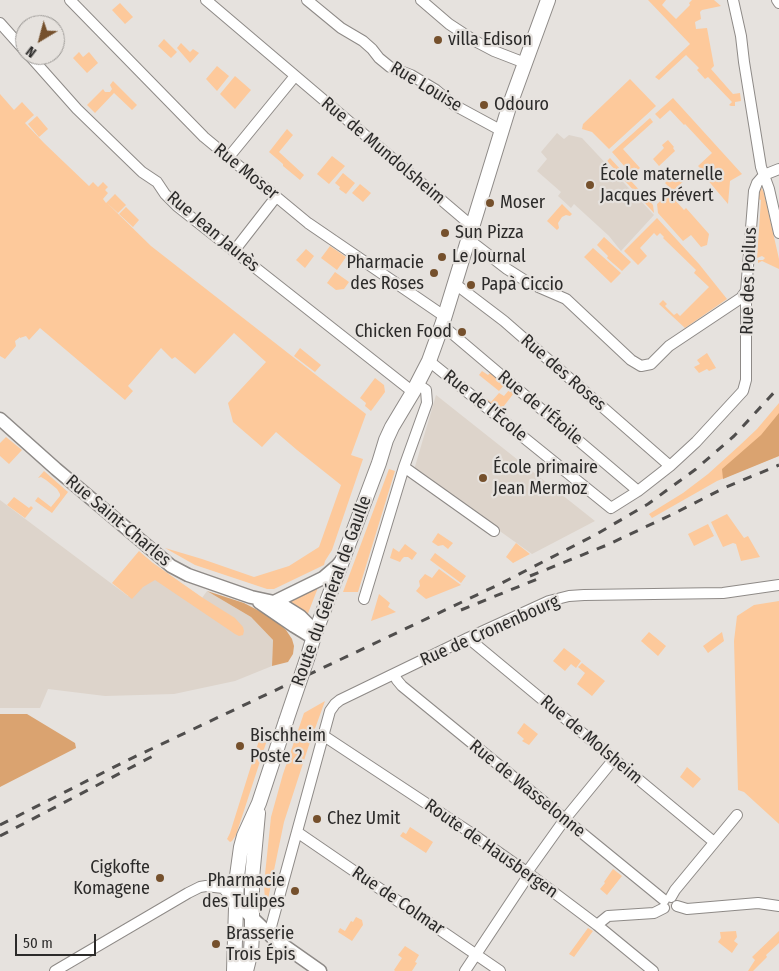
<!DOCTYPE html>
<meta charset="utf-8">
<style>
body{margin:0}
#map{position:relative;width:779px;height:971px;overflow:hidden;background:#e6e2de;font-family:"Fira Sans Condensed",sans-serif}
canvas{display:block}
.north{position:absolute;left:15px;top:15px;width:50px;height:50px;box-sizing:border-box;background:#e6e2de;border:1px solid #9c9996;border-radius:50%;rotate:217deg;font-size:14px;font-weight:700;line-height:20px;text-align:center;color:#2c2b2a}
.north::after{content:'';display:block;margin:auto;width:18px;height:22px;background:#75502c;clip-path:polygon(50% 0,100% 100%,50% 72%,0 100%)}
.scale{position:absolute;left:15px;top:934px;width:81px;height:22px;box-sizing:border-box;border:2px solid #2c2b2a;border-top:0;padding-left:6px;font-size:15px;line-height:18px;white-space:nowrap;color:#2c2b2a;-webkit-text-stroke:4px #e6e2de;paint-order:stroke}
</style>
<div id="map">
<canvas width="779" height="971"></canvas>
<div class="north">N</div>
<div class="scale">50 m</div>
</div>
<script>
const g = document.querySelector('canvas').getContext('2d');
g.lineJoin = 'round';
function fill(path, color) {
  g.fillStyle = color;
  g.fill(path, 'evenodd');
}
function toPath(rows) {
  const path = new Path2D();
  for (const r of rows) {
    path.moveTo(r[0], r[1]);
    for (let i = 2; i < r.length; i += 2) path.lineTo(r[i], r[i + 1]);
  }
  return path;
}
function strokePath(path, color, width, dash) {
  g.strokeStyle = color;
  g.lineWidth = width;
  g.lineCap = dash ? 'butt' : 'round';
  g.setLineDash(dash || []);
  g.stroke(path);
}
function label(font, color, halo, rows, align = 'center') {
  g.font = font + ' "Fira Sans Condensed",sans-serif';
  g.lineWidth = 4.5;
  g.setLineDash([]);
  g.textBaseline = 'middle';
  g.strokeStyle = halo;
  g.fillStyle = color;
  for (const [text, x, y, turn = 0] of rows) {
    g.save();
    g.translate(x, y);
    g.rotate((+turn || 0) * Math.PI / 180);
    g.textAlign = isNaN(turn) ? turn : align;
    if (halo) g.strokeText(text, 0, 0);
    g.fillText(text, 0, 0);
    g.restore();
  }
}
fill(toPath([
 [557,133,564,139,569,135,582,138,654,215,621,251,609,236,574,204,571,208,558,196,561,192,537,171,547,159,541,152],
 [436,395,595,521,532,554,414,470],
 [0,500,128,596,153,563,202,598,207,591,251,617,273,640,272,666,235,681,174,694,105,696,48,689,40,708,0,708]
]), '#ddd4cb');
fill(toPath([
 [648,0,666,0,662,5,676,19,690,5,689,3,692,0,714,0,721,6,702,10,700,12,701,19,695,22,696,29,707,28,714,66,711,69,733,94,740,93,741,101,735,102,735,106,731,106,729,105,732,102,708,77,705,79,697,70,699,68,686,55,659,80,655,77,690,44],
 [120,3,133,17,125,24,112,10],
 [164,39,177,52,171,58,158,46],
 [181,43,190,52,193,49,199,53,190,63,177,48],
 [79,52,83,57,89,52,98,63,87,73,73,58],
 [217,66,229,76,217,91,206,79],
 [235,76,251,90,235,109,220,94],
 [630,79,656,106,609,149,592,132,582,129,583,124],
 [113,81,137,105,132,110,114,93,95,113,87,105,103,89,105,92,110,92,112,89,110,85],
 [0,94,14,110,22,102,34,115,25,123,44,143,89,186,93,182,98,187,103,182,108,187,105,190,108,193,103,199,106,203,115,194,126,205,118,213,107,203,151,246,366,414,351,455,363,459,332,550,325,561,324,565,274,589,267,589,195,565,165,548,202,559,254,577,289,566,319,547,341,485,297,450,276,432,262,447,233,422,228,403,266,362,234,333,195,374,175,357,172,359,161,348,128,386,133,391,125,400,40,328,29,340,26,336,20,338,19,337,19,338,15,341,16,346,5,359,0,356],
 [673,98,742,174,730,181,728,204,706,178,708,176,698,166,712,153,685,124,684,125,670,110,660,119,655,114],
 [37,116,48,129,39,137,28,124],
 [650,118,653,122,623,149,640,168,632,175,612,152],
 [287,129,293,135,279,152,304,175,300,180,283,166,283,164,269,152],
 [668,140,674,147,673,148,675,151,659,166,653,159,664,148,662,145],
 [332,156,345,166,329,184,317,174],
 [610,158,653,205,654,213,607,161],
 [343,173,355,183,346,194,339,189,340,187,335,183],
 [674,175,687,178,673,191,665,183],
 [360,184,371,193,363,202,352,193],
 [761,187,764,193,779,259,779,269,762,261,758,263,758,260,763,260,765,258,762,256,757,258,761,200,757,199,757,193],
 [672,191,678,199,676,201,684,210,686,208,709,234,707,245,701,247,691,235,683,241,658,213,657,204],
 [562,204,572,214,570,216,566,215,562,217,558,223,559,228,557,230,547,221],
 [126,207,139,220,133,227,119,214],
 [657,218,699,264,727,299,685,328,659,304,663,300,667,304,665,306,674,315,677,313,680,316,709,287,694,273,696,270,663,238,664,237,660,233,657,236,654,233,640,248,647,256,638,265,624,251],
 [604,237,631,262,622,271,607,258,608,256,597,245],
 [330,246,346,257,337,270,321,258],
 [593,248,621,273,611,283,584,257],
 [306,249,314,256,305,268,296,260],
 [335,272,349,282,344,289,336,290,327,283],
 [300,348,321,365,315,372,294,356],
 [707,353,716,368,709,371,707,369,699,373,694,367,700,364,697,360],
 [482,371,488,375,490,373,504,385,499,391,479,375],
 [375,378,384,385,385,392,371,411,365,406,366,403,360,398],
 [509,390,514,393,500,411,487,400,487,399,491,402,499,393,504,396],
 [779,403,779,456,751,467,717,481,652,518,649,514,683,493,708,474,739,446,757,429],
 [6,437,22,450,9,464,0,456,0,443],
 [389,469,395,471,358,592,343,592],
 [44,471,68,492,52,513,35,501,38,497,51,507,60,496,60,494,57,489,46,480,41,477,38,478],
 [14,497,29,508,31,506,33,508,25,518,7,505],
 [727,514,744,538,748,536,760,557,741,561,736,544,733,543,723,547,711,522],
 [708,524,714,536,694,546,688,534],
 [438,533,453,543,448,549,443,545,438,546,432,542],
 [516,543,530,554,513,563,506,557],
 [405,544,417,553,412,560,408,557,404,557,402,559,400,562,390,558,393,548,399,552],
 [139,551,153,563,203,598,235,618,243,627,244,631,243,635,239,636,235,634,155,580,143,587,132,599,112,583],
 [435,553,466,576,461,583,430,560],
 [439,569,461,585,426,599,416,591,420,586,419,581,425,574,432,578],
 [319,585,307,616,286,601],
 [379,594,390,603,388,607,396,612,371,621],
 [779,601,779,824,744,792,738,790,734,641,737,616,754,605],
 [649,632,666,646,658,656,641,641],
 [722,632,724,641,708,653,703,646],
 [564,648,581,661,576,668,571,664,565,671,553,661],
 [582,663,605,681,592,696,577,684,585,673,578,667],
 [325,701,308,748,284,822,267,904,265,902,264,884,271,817,283,774,304,713],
 [524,723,538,734,529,745,522,741,524,739,517,733],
 [261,734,268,737,236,835,232,841,230,842,227,839,230,833],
 [687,767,701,779,693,788,680,777],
 [410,827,433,842,426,853,400,836,403,832,406,834],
 [613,869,622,876,607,895,600,889,605,883,604,882],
 [356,917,362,920,363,925,352,941,338,932,340,928,345,931,351,921,353,922],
 [588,928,593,931,574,957,569,954],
 [736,931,737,937,734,941,738,944,732,953,718,942,721,938,720,932],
 [779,931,779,943,766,955,767,957,753,971,748,971,755,960,752,957],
 [405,946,419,955,415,962,417,963,412,971,395,971,394,970,402,958,398,955]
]), '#fdc99b');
fill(toPath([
 [779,413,779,456,723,479,722,469,761,435],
 [207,591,244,603,267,615,277,622,286,630,292,639,294,646,293,654,288,662,272,666,273,640,251,617],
 [0,714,27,714,75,743,76,748,0,787]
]), '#daa370');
const minor = toPath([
 [70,0,204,137,308,223,444,316],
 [206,0,472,226],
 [307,0,341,28,363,41,372,49,379,58,390,67,411,75,436,90,454,105,502,131],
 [421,0,449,24,475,41,494,51,525,63],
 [733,0,741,36,744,62,761,167,769,189,779,233],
 [777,0,779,3],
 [0,23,25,51],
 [29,55,77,109,142,172,157,182,165,194,177,206,413,392],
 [228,158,295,76],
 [468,239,507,269,529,283,566,299,631,360,641,366,651,364,669,346,741,298,746,291],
 [234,251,276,197],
 [454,283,504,321,670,466],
 [442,325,638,491],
 [429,361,611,508,638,491,670,466,696,442,743,391,746,380,746,291,754,191,757,183,764,175,779,169],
 [404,467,494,531],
 [364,599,404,467,427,403,426,390,417,384],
 [468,638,714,842],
 [394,674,397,680,402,686,664,900],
 [324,736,471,833,528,873,597,925,653,971],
 [297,832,500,971],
 [671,897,675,890,737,815],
 [677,906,687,909,758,903,779,906],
 [597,925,608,916,654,913,664,908],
 [269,934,330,711,335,704,340,700,468,638,549,601,569,596,584,595,723,593,779,585],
 [55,971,188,893,200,887,206,886,223,888,236,902],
 [465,971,526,879,530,868,565,819,614,759]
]);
const tertiary = toPath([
 [0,419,56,469,171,566,188,575,251,597,274,602,284,606,300,616,309,625,314,636],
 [259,602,294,626,307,634,314,636],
 [274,602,323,578,337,566,342,560],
 [236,902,273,938,320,971]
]);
const secondary = toPath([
 [308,656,314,636,379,463,386,440,392,427,413,392,429,361,442,325,509,107,548,0],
 [234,971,237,876,241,847,244,836,259,803,286,721],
 [246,971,251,951,252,934,252,878,258,813]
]);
strokePath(minor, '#8e8a87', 12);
strokePath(tertiary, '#8e8a87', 15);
strokePath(secondary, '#8e8a87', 16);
strokePath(minor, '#fff', 10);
strokePath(tertiary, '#fff', 12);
strokePath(secondary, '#fff', 14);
strokePath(toPath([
 [530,576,607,545,673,514,724,488,779,465],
 [461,610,540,578],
 [0,825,128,760,500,584,595,535,648,504,696,469,734,436,779,387],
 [0,836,153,756]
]), '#504e4d', 3, [9, 9]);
const secondaryBridge = toPath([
 [286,721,308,656]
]);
strokePath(secondaryBridge, '#8e8a87', 16, []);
strokePath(secondaryBridge, '#fff', 14);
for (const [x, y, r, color] of [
 [438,40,5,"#75502c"],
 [484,105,5,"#75502c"],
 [590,185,5,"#75502c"],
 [490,203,5,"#75502c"],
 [445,233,5,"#75502c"],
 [442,257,5,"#75502c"],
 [434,273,5,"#75502c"],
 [471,285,5,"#75502c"],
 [462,332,5,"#75502c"],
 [483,478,5,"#75502c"],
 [240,746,5,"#75502c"],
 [317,819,5,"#75502c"],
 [160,878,5,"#75502c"],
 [295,891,5,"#75502c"],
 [216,944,5,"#75502c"]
]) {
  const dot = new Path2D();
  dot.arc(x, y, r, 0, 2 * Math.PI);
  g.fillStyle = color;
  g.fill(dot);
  strokePath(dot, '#e6e2de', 2);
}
label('18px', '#2c2b2a', '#e6e2de', [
 ["villa Edison",448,40],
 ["Odouro",494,105],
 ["École maternelle",600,175],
 ["Jacques Prévert",600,196],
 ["Moser",500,203],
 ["Sun Pizza",455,233],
 ["Le Journal",452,257],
 ["Pharmacie",424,263,"right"],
 ["des Roses",424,284,"right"],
 ["Papà Ciccio",481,285],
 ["Chicken Food",452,332,"right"],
 ["École primaire",493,468],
 ["Jean Mermoz",493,489],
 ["Bischheim",250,736],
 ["Poste 2",250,757],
 ["Chez Umit",327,819],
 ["Cigkofte",150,868,"right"],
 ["Komagene",150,889,"right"],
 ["Pharmacie",285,881,"right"],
 ["des Tulipes",285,902,"right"],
 ["Brasserie",226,934],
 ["Trois Épis",226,955]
], 'left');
label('18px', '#2c2b2a', '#e6e2de', [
 ["Rue Louise",426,87,31],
 ["Rue de Mundolsheim",383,151,40],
 ["Rue Moser",246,172,39],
 ["Rue Jean Jaurès",213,232,40],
 ["Rue des Poilus",749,281,-88],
 ["Rue des Roses",563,373,41],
 ["Rue de l'École",485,406,39],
 ["Rue de l'Étoile",540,408,40],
 ["Rue Saint-Charles",118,521,40],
 ["Route du Général de Gaulle",332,591,-70],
 ["Rue de Cronenbourg",490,631,-24],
 ["Rue de Molsheim",591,740,40],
 ["Rue de Wasselonne",527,789,39],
 ["Route de Hausbergen",491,849,35],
 ["Rue de Colmar",398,901,34]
]);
</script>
